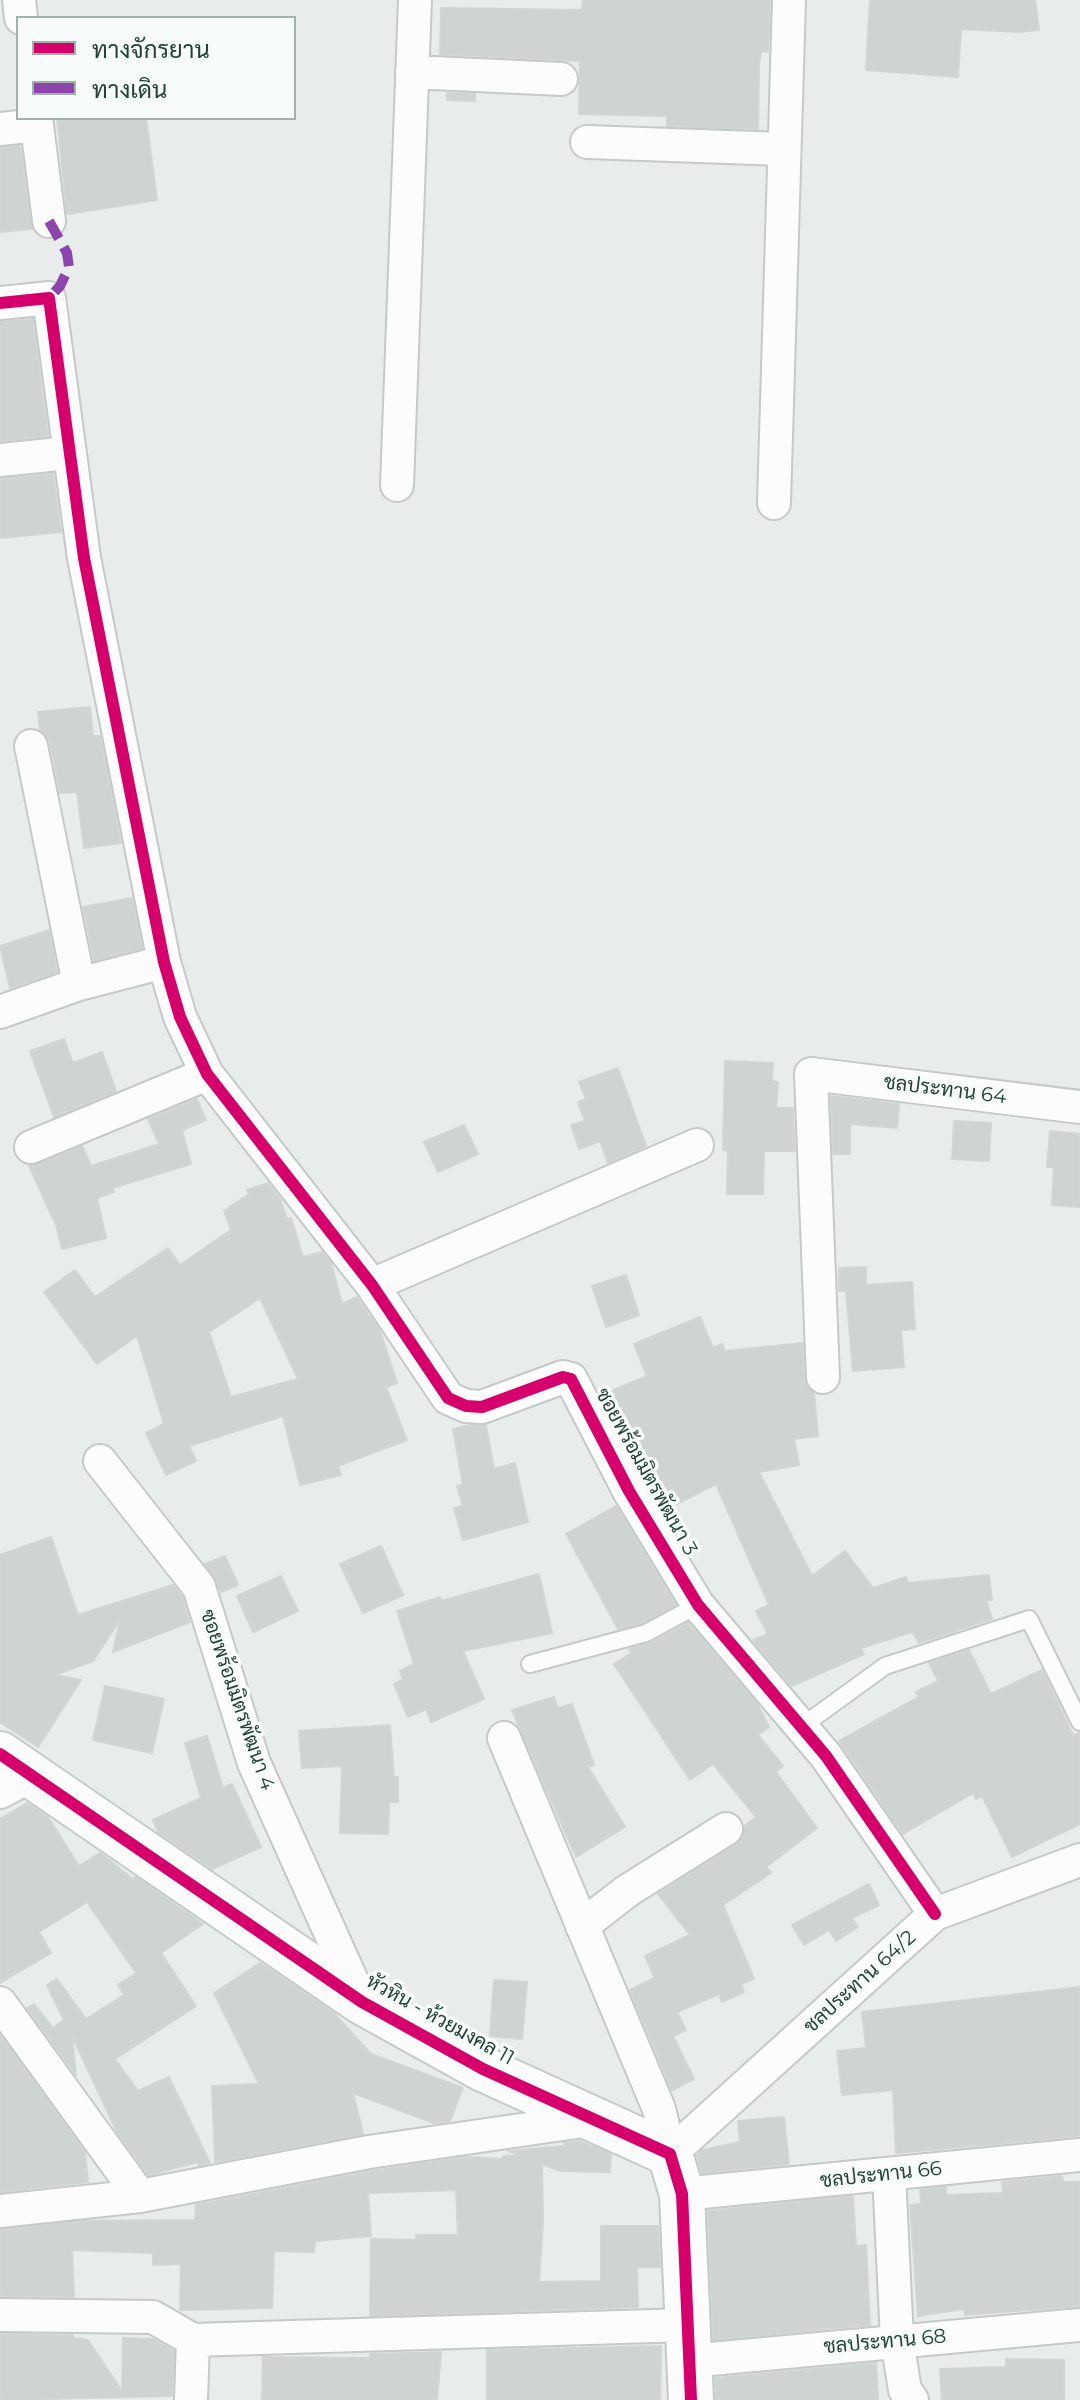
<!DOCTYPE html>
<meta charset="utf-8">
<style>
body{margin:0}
#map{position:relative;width:1080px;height:2400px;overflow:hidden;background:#e8edeb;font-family:Montserrat,Sarabun,sans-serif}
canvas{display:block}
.legend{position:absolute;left:16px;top:16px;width:280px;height:104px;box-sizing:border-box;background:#f7fbf9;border:2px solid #a3b1ad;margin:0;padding:10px 14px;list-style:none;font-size:24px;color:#24423a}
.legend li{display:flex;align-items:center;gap:16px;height:40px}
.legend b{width:40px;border:2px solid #a3b1ad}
</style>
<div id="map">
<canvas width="1080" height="2400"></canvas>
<ul class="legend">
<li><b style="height:10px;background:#d6006c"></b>ทางจักรยาน</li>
<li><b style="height:10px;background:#8e44ad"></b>ทางเดิน</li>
</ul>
</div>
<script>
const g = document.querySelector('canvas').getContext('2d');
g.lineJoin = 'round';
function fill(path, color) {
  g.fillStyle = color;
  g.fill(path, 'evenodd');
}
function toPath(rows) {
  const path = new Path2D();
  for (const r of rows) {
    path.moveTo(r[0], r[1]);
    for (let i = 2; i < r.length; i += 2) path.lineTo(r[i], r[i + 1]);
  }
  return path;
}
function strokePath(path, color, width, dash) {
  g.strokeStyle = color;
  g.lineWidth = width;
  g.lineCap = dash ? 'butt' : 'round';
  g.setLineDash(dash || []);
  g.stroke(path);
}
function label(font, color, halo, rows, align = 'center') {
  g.font = font + ' Montserrat,Sarabun,sans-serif';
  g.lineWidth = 7;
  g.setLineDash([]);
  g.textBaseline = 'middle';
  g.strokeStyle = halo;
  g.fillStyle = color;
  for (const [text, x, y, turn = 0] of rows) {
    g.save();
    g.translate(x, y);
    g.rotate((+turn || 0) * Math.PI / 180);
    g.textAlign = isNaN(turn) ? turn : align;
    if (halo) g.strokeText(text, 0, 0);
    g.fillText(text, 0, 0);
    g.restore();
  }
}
const building = toPath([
 [583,0,770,1,768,52,761,51,759,65,758,129,667,126,667,116,579,114,580,61,440,54,441,8,582,10,583,0],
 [870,0,1035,0,1039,30,1019,32,961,29,958,77,866,70,870,0],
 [447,93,475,94,475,101,447,100,447,93],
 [57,118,146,118,157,200,67,214,57,118],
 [20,146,32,229,0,232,0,148,20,146],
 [33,319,48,436,0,441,0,322,33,319],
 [53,474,61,532,0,538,0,479,53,474],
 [90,707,93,736,100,736,121,843,84,848,77,792,60,793,50,742,40,730,38,712,90,707],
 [132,898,142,948,94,961,83,907,132,898],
 [49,930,57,972,10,988,0,946,49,930],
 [64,1039,73,1063,102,1052,116,1091,54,1117,30,1051,64,1039],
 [725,1061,773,1063,772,1081,778,1082,776,1108,793,1108,795,1151,764,1151,763,1194,727,1194,728,1151,723,1150,725,1061],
 [618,1068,646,1146,608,1163,600,1141,579,1149,571,1125,585,1121,578,1102,586,1099,579,1082,618,1068],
 [831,1096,899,1104,897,1128,850,1124,850,1154,833,1154,831,1096],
 [197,1099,206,1120,182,1130,191,1164,112,1188,114,1192,97,1198,106,1238,62,1249,56,1225,29,1166,82,1146,91,1166,159,1144,148,1119,197,1099],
 [954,1121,991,1123,989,1161,952,1159,954,1121],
 [464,1125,478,1154,438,1172,424,1142,464,1125],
 [1050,1131,1080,1134,1080,1207,1052,1205,1054,1167,1047,1167,1050,1131],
 [268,1183,280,1199,287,1219,291,1218,303,1257,322,1252,331,1263,342,1304,357,1297,380,1331,397,1383,386,1387,407,1440,338,1466,341,1475,300,1485,283,1416,189,1446,196,1461,166,1475,146,1433,164,1424,137,1336,97,1364,44,1292,75,1270,95,1297,168,1248,180,1265,231,1230,224,1211,249,1194,247,1190,268,1183],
 [260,1298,298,1379,231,1397,209,1332,260,1298],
 [866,1267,866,1285,912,1282,915,1329,901,1330,904,1367,853,1371,846,1291,839,1291,839,1268,866,1267],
 [626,1275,639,1315,606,1327,592,1286,626,1275],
 [700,1317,713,1348,722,1344,725,1351,803,1343,804,1379,814,1393,818,1436,794,1439,799,1465,759,1472,812,1576,845,1551,873,1588,906,1577,908,1583,989,1575,992,1600,986,1600,992,1619,919,1643,912,1632,861,1648,864,1654,792,1686,753,1640,768,1634,756,1611,769,1605,716,1484,663,1511,602,1395,647,1376,634,1344,700,1317],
 [472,1425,486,1425,494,1469,515,1463,528,1522,463,1540,454,1508,463,1506,457,1486,463,1485,453,1429,472,1425],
 [616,1506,676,1605,642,1623,618,1629,566,1534,616,1506],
 [51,1537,78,1615,173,1585,182,1596,190,1622,113,1652,120,1620,93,1661,55,1675,81,1680,38,1747,0,1722,0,1555,51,1537],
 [381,1546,403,1595,363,1613,340,1564,381,1546],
 [225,1556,238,1585,221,1592,205,1564,225,1556],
 [539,1574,552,1633,463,1651,484,1699,431,1722,426,1709,408,1717,394,1684,403,1679,400,1671,414,1664,397,1611,440,1597,441,1601,539,1574],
 [281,1576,298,1611,253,1632,237,1596,281,1576],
 [688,1623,758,1705,769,1727,758,1735,783,1766,776,1772,817,1828,766,1867,771,1873,723,1905,754,1979,741,1984,744,1992,722,2002,719,1994,677,2012,686,2030,673,2036,694,2079,672,2090,630,1990,655,1978,645,1956,690,1935,658,1894,736,1845,743,1837,744,1826,756,1817,713,1764,690,1780,614,1664,631,1653,629,1649,651,1643,688,1623],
 [969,1650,991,1694,1042,1670,1073,1735,1080,1733,1080,1824,1012,1857,982,1796,976,1799,973,1793,903,1834,839,1741,919,1697,916,1692,938,1681,929,1663,969,1650],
 [105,1686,164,1699,152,1753,93,1740,105,1686],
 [554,1697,558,1708,572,1704,594,1765,588,1767,625,1827,576,1857,512,1710,554,1697],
 [390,1725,394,1777,398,1777,398,1802,389,1802,388,1834,340,1833,342,1766,302,1768,299,1731,390,1725],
 [207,1736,223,1788,232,1784,261,1847,212,1869,158,1832,153,1820,201,1798,185,1743,207,1736],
 [27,1803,48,1817,79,1866,100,1853,133,1879,136,1877,203,1924,161,1953,196,2006,115,2059,138,2091,169,2077,210,2163,198,2166,198,2162,148,2175,117,2132,72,2036,76,2075,27,2008,34,2004,53,2028,64,2020,47,1985,57,1979,86,2019,124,1995,118,1985,136,1973,87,1902,39,1932,51,1953,0,1983,0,1819,27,1803],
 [869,1884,879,1905,852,1918,858,1927,836,1941,829,1930,804,1945,792,1925,869,1884],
 [260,1963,333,2012,371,2054,463,2088,450,2121,434,2123,353,2093,363,2134,215,2162,212,2086,259,2084,214,1993,260,1963],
 [494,1980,527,1982,522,2039,490,2036,494,1980],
 [1080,1987,1080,2136,896,2153,893,2090,842,2095,837,2051,866,2048,862,2012,1080,1987],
 [0,2035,85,2152,88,2182,0,2192,0,2035],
 [784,2117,789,2164,702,2173,697,2156,702,2150,740,2142,738,2121,784,2117],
 [580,2141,611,2154,610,2172,560,2171,542,2164,543,2222,539,2282,601,2281,601,2226,658,2226,660,2267,637,2267,638,2307,370,2316,371,2239,416,2240,416,2235,458,2235,456,2190,368,2193,371,2236,315,2241,314,2252,274,2251,272,2308,180,2310,181,2264,153,2265,153,2253,72,2250,74,2297,0,2296,0,2230,82,2221,195,2220,196,2205,372,2171,466,2157,503,2159,503,2156,520,2155,508,2151,564,2146,564,2143,580,2141],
 [1062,2176,1063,2182,1080,2182,1080,2306,965,2315,964,2309,918,2316,910,2205,921,2204,920,2190,946,2187,946,2195,1003,2193,1002,2182,1062,2176],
 [853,2196,856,2246,866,2245,870,2325,713,2340,708,2211,853,2196],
 [0,2334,73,2335,73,2338,88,2340,122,2391,123,2338,153,2339,174,2351,172,2396,0,2400,0,2334],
 [661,2346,660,2400,487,2400,487,2350,661,2346],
 [441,2352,437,2400,262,2400,263,2357,370,2358,370,2354,441,2352],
 [1006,2359,1064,2360,1064,2400,942,2400,940,2369,1006,2367,1006,2359],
 [876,2363,878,2399,716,2400,715,2378,876,2363]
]);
fill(building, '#cfd4d2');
strokePath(building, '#d1d6d4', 2);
const lane = toPath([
 [530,1664,646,1633,698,1605],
 [801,1727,885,1666,1029,1619,1080,1722]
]);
const street = toPath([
 [19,0,21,18],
 [412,72,561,79],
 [36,118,49,221],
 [0,129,37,125],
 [587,142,783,149],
 [0,303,49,298,84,558,164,962,180,1017,207,1074,372,1285,448,1398,466,1406,482,1407,563,1377,571,1379,629,1491,698,1605,826,1756,935,1914],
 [0,460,69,453],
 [397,485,415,0],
 [774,503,789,0],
 [31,746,79,984],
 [0,1012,79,984,164,962],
 [31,1147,207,1074],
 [372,1285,697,1145],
 [823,1377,811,1074,1080,1107],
 [100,1461,199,1587,254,1763,361,2001],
 [504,1738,659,2109,670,2154,935,1914,1080,1860],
 [0,1792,32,1775],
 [582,1926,627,1891,726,1829],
 [0,2003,140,2196],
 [889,2174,897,2340,905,2390,912,2400],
 [682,2194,1080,2155],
 [0,2211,140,2196,369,2152,597,2119],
 [0,2315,153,2317,193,2340,191,2400],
 [193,2340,687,2325],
 [689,2361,1080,2325]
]);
const secondary = toPath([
 [0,1754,362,2002,483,2069,670,2154,682,2194,691,2400]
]);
strokePath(lane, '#c5cac8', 20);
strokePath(street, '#c5cac8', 36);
strokePath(secondary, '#c3cbc8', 48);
strokePath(lane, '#fcfcfc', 16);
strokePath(street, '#fcfcfc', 32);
strokePath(secondary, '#fcfcfc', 44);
strokePath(toPath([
 [49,221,67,253,69,267,60,286,49,298]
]), '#8e44ad', 10, [20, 10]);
strokePath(toPath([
 [0,303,49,298,84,558,164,962,180,1017,207,1074,372,1285,448,1398,466,1406,482,1407,563,1377,571,1379,629,1491,698,1605,826,1756,935,1914],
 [0,1754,362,2002,483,2069,670,2154,682,2194,691,2400]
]), '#d6006c', 12);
label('20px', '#24423a', '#f7fbf9', [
 ["ชลประทาน 64",945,1090,7],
 ["ซอยพร้อมมิตรพัฒนา 3",646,1472,61],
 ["ซอยพร้อมมิตรพัฒนา 4",237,1700,71],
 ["ชลประทาน 64/2",860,1982,-42],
 ["หัวหิน - ห้วยมงคล 11",440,2020,29],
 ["ชลประทาน 66",881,2175,-6],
 ["ชลประทาน 68",885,2342,-5]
]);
</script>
